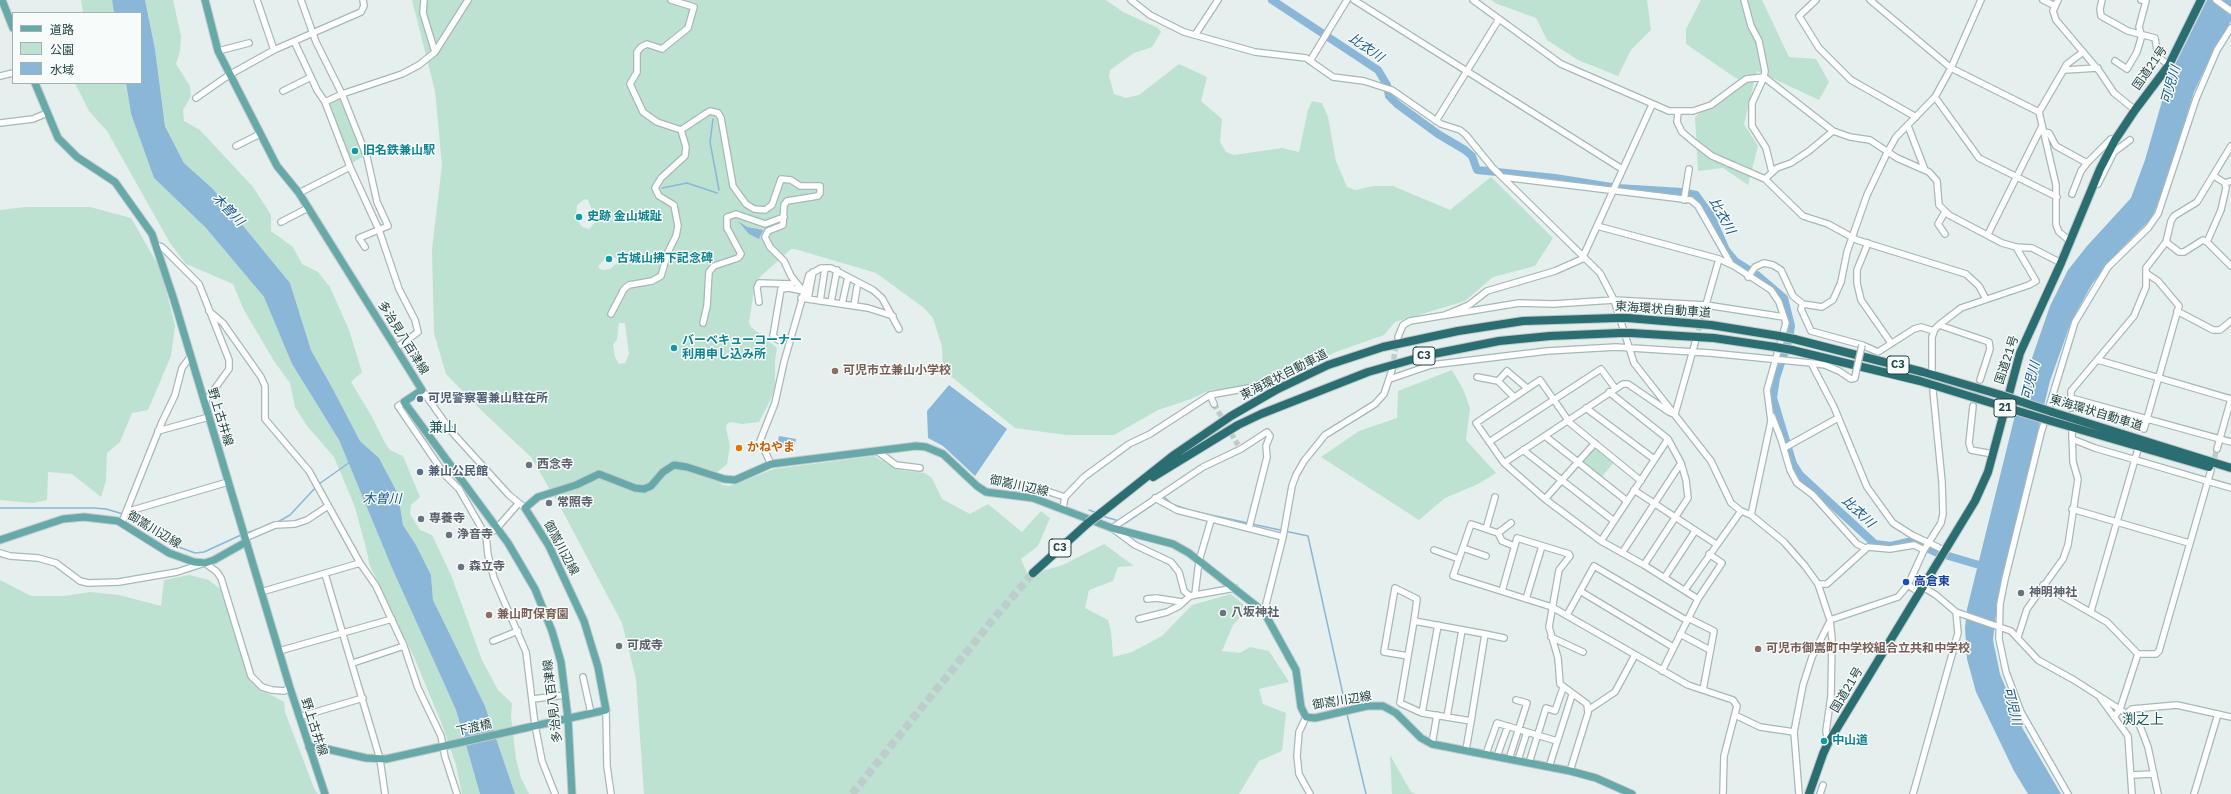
<!DOCTYPE html>
<meta charset="utf-8">
<style>
body{margin:0}
#map{position:relative;width:2231px;height:794px;overflow:hidden;background:#e5efee;font-family:"IBM Plex Sans","Noto Sans JP",sans-serif}
canvas{display:block}
.legend{position:absolute;left:12px;top:12px;width:130px;height:72px;box-sizing:border-box;background:#f7fbfa;border:1px solid #a2b1b1;margin:0;padding:5px 7px;list-style:none;font-size:12px;color:#224343}
.legend li{display:flex;align-items:center;gap:8px;height:20px}
.legend b{width:20px;border:1px solid #a2b1b1}
</style>
<div id="map">
<canvas width="2231" height="794"></canvas>
<ul class="legend">
<li><b style="height:5px;background:#67a8a8"></b>道路</li>
<li><b style="height:11px;background:#bde2d1"></b>公園</li>
<li><b style="height:11px;background:#8ab7d8"></b>水域</li>
</ul>
</div>
<script>
const g = document.querySelector('canvas').getContext('2d');
g.lineJoin = 'round';
function fill(path, color) {
  g.fillStyle = color;
  g.fill(path, 'evenodd');
}
function toPath(rows) {
  const path = new Path2D();
  for (const r of rows) {
    path.moveTo(r[0], r[1]);
    for (let i = 2; i < r.length; i += 2) path.lineTo(r[i], r[i + 1]);
  }
  return path;
}
function strokePath(path, color, width, dash) {
  g.strokeStyle = color;
  g.lineWidth = width;
  g.lineCap = dash ? 'butt' : 'round';
  g.setLineDash(dash || []);
  g.stroke(path);
}
function label(font, color, halo, rows, align = 'center') {
  g.font = font + ' "IBM Plex Sans","Noto Sans JP",sans-serif';
  g.lineWidth = 3;
  g.setLineDash([]);
  g.textBaseline = 'middle';
  g.strokeStyle = halo;
  g.fillStyle = color;
  for (const [text, x, y, turn = 0] of rows) {
    g.save();
    g.translate(x, y);
    g.rotate((+turn || 0) * Math.PI / 180);
    g.textAlign = isNaN(turn) ? turn : align;
    if (halo) g.strokeText(text, 0, 0);
    g.fillText(text, 0, 0);
    g.restore();
  }
}
fill(toPath([
 [81,0,112,0,114,13,83,13],
 [145,0,173,0,181,36,180,51,176,64,190,86,191,96,183,110,184,121,200,130,253,187,271,215,271,231,293,247,302,264,318,272,330,287,349,330,362,372,351,382,371,415,385,443,390,450,403,456,420,497,411,505,410,514,420,530,432,535,451,575,482,660,498,690,512,703,511,716,516,759,521,778,529,794,515,794,485,706,433,600,431,575,416,545,403,525,398,494,379,458,360,441,334,391,311,350,290,283,213,189,184,163,165,125,155,49],
 [412,0,1106,0,1123,12,1158,28,1161,32,1152,47,1134,53,1110,70,1109,76,1114,94,1126,98,1139,95,1179,64,1207,77,1201,101,1222,119,1220,142,1226,152,1234,155,1282,148,1299,152,1308,110,1312,101,1322,103,1328,117,1336,161,1347,187,1355,190,1374,186,1393,186,1450,210,1491,177,1553,238,1535,266,1493,277,1465,301,1395,322,1384,335,1336,352,1274,383,1210,390,1191,399,1158,410,1114,435,1066,435,1015,428,943,370,942,347,933,318,924,308,876,273,795,249,791,249,760,277,755,284,749,323,751,327,777,348,775,360,775,387,770,401,759,422,742,424,730,422,727,424,726,428,730,446,727,464,715,474,722,485,729,486,774,469,874,456,899,470,925,473,932,478,942,499,970,514,988,504,1022,532,1041,511,1050,518,1038,546,1021,559,1028,575,1063,565,1104,544,1134,566,1118,567,1113,581,1089,590,1085,608,1108,620,1111,631,1113,657,1132,652,1162,636,1192,605,1231,594,1248,608,1233,625,1222,651,1240,653,1250,647,1269,651,1289,682,1259,689,1263,704,1286,713,1282,751,1259,761,1239,794,644,794,636,679,622,623,563,512,531,457,482,411,446,374,434,333,432,249,442,165,435,91],
 [585,199,588,200,596,221,589,229,582,227,576,218,577,205],
 [613,257,618,259,617,263,610,269,602,270,599,268,598,266,605,259],
 [619,323,625,323,629,354,625,363,619,364,615,357,613,345,617,339],
 [1491,0,1647,0,1651,30,1631,50,1618,76,1578,60,1547,40,1536,18,1495,3],
 [1701,0,1762,0,1789,57,1816,59,1829,82,1819,100,1757,71,1744,124,1758,146,1748,185,1723,168,1698,171,1695,117,1740,81,1686,44,1686,29],
 [75,83,126,83,131,114,154,178,206,228,264,297,292,364,339,440,392,568,456,710,480,794,462,794,456,765,441,722,414,657,369,564,368,556,355,507,334,457,308,427,295,407,290,383,274,361,244,310,233,284,186,264,170,243,107,131,89,111],
 [342,97,365,156,350,164,328,102],
 [25,207,90,207,131,218,161,270,175,326,171,356,148,410,132,413,120,442,107,453,106,481,101,497,72,474,48,472,47,500,33,503,0,500,0,210],
 [1452,370,1463,389,1470,408,1466,440,1496,473,1478,484,1445,498,1419,520,1321,457,1359,431,1397,418,1398,391],
 [1595,445,1615,461,1600,479,1579,462],
 [189,575,209,580,220,589,247,669,257,687,284,702,285,712,314,788,318,794,0,794,0,580,31,596,64,596,90,592,119,595,161,606,164,580],
 [1390,755,1411,792,1416,794,1392,794]
]), '#bde2d1');
fill(toPath([
 [112,0,145,0,155,49,165,126,184,163,213,189,290,283,311,350,334,391,360,441,379,458,398,494,403,525,416,545,431,575,433,600,485,706,515,794,480,794,456,710,392,568,339,440,292,364,264,297,206,228,154,178,131,114,126,83,141,83,141,13,114,13],
 [2207,0,2231,0,2231,21,2215,47,2194,92,2161,197,2151,219,2119,251,2092,284,2071,322,2050,381,2008,553,1996,614,1993,640,2000,674,2023,729,2061,794,2028,794,2014,771,1976,692,1967,659,1965,628,1967,609,2022,387,2050,306,2068,270,2087,246,2131,198,2145,160,2169,77],
 [738,221,747,227,763,230,759,239,749,234],
 [949,385,1007,429,975,476,943,446,928,438,927,411],
 [779,436,796,439,794,448,777,445]
]), '#8ab7d8');
strokePath(toPath([
 [713,119,710,142,719,190],
 [662,188,687,183,717,193],
 [319,484,350,462],
 [1161,499,1164,497,1172,504,1186,509],
 [0,508,94,508,106,509,123,514],
 [1089,510,1097,513],
 [1197,512,1248,523],
 [127,516,168,543,195,553,204,552,241,535],
 [1102,516,1119,521],
 [276,523,290,515,316,487],
 [1123,523,1126,523,1158,501],
 [1252,524,1308,536,1346,708],
 [246,533,260,529],
 [1347,714,1366,794]
]), '#8ab7d8', 1.5);
strokePath(toPath([
 [1272,0,1378,70,1387,85,1389,96,1397,104,1438,134,1465,150,1472,156,1477,170,1555,178,1618,188,1682,192,1696,195,1711,216,1726,250,1735,261,1757,275,1784,298,1791,326,1789,339,1776,378,1773,398,1793,464,1800,475,1875,544,1891,546,1912,541,1935,552,1986,567]
]), '#8ab7d8', 8);
strokePath(toPath([
 [1696,339,1703,315],
 [1392,368,1397,341],
 [1214,404,1238,445],
 [1973,406,1980,380],
 [2212,466,2217,449]
]), '#becdcc', 5.5, [5.5, 3]);
strokePath(toPath([
 [852,794,995,617,1033,573]
]), '#becdcc', 8, [8, 4]);
const minor = toPath([
 [257,0,274,50],
 [301,0,316,42,342,94,402,74,419,65,435,52,468,0],
 [424,0,423,13,435,52],
 [671,0,694,7,688,28,662,49,647,44,641,47,637,52,637,72,630,84,643,112,657,122,681,130],
 [1131,0,1150,15,1184,32,1255,52,1306,58,1333,77,1364,81,1392,90,1441,124,1460,130,1466,135,1492,167,1600,273,1614,300,1634,363,1711,461,1731,503,1741,511,1751,515,1784,542,1805,566,1818,584,1830,620,1832,639,1831,696,1826,731,1828,743],
 [1354,0,1622,169],
 [1473,0,1561,64,1669,111,1693,111,1711,105,1746,79,1764,77,1833,131,1850,137,1870,140,1897,158,1929,172,1937,181,1939,205,1949,215,2002,243,2016,247,2032,248,2061,263],
 [1744,0,1751,26,1759,41,1765,71,1764,77,1752,103,1752,126,1766,148,1772,172],
 [1816,0,1799,16,1819,48,1851,80,1916,117],
 [1870,0,1951,68,2039,112],
 [2043,0,2055,6],
 [2058,0,2053,11,2056,20,2100,72,2114,93,2135,110],
 [2102,0,2100,9,2101,16,2128,31,2155,38,2158,57,2169,65],
 [2216,0,2231,11],
 [2141,34,2139,27,2146,1,2141,0],
 [1195,35,1218,0],
 [294,41,317,90,325,102,350,167,379,230,399,289,415,320,418,332,396,348],
 [218,51,249,43],
 [1310,61,1347,0],
 [2115,61,2127,69,2137,52,2142,35],
 [2065,70,2098,68],
 [0,76,13,73],
 [283,91,311,77],
 [1935,97,1979,158,2057,197],
 [196,98,229,75,274,50,361,12,364,6,363,0],
 [325,102,342,94,367,157,377,202,388,226,359,238,365,247],
 [1678,112,1677,122,1682,132,1695,143,1712,156,1765,179,1803,216,1828,224,1857,240,1966,274,1979,286,1986,299],
 [1436,121,1499,19],
 [0,123,33,119,47,113],
 [1908,126,1925,170],
 [681,130,705,114,710,111,718,113,721,118,733,186,746,204,754,209,765,210,772,205,781,179,791,180,800,186,820,186,820,193,818,196,787,201,784,205,783,225,768,231,765,237,770,247,784,261,791,276,803,291],
 [2044,132,2049,133,2056,146,2087,163],
 [236,146,260,134],
 [2214,176,2225,183,2226,188,2221,210,2207,242,2231,266],
 [1503,177,1691,200,1698,206,1731,264],
 [1765,179,1777,168,1791,163,1809,151,1833,131],
 [2225,183,2231,181],
 [2098,184,2114,152,2130,140],
 [299,193,350,167],
 [2072,194,2081,171,2087,163,2111,139,2115,140],
 [1684,200,1689,169],
 [1945,212,1938,224,1945,234],
 [281,222,308,208],
 [1597,226,1719,259,1734,266,1771,290,1779,302,1786,323,1767,390,1771,421,1751,515],
 [1988,234,2042,126],
 [2070,241,2059,232,2056,225,2056,185,2039,112,2067,64,2083,52],
 [2166,242,2179,252,2184,252,2203,240,2207,242],
 [1868,243,1857,270,1857,283,1861,300,1891,343],
 [156,245,162,247,199,284,229,360,229,369,205,402],
 [1748,277,1755,267,1764,263,1773,265,1781,270,1793,296,1803,304,1822,307,1833,300,1841,282,1847,252,1867,195,1887,153,1896,137,1935,97,1951,68,1981,0],
 [801,298,868,308,893,316],
 [808,299,813,272],
 [820,301,825,268],
 [759,302,757,288,759,283,792,284],
 [831,302,837,270],
 [842,304,848,277],
 [1803,304,1801,309,1811,331,1862,345,1878,352,1914,329,1921,327,1934,331],
 [854,306,857,287],
 [209,311,223,323,261,377,265,386,265,419,309,471,360,563,376,586,404,646],
 [2177,311,2213,330,2220,330,2231,321],
 [611,314,624,289,629,285,652,281,661,276,668,252,676,236,678,226,674,205,659,196,655,188,661,178,685,156,686,147,681,130],
 [1445,315,1469,305,1487,291,1555,271,1582,259,1652,105],
 [1703,315,1719,259],
 [703,323,707,306,709,272,714,266,738,258,741,254,727,228,727,217,736,214,765,224,784,217],
 [1939,325,1989,342,1990,349,1980,380],
 [1398,337,1403,325,1410,321,1519,303,1553,304,1614,300,1706,305,1784,317],
 [778,340,773,336,781,289,789,288,803,291],
 [2098,360,2231,399],
 [1811,363,1834,407,1867,487,1893,523,1912,535,1946,551],
 [1932,370,1932,337,1935,329,1939,325,1961,308,2029,285,2036,281,2016,247],
 [1477,377,1498,381,1507,371,1527,388],
 [1390,379,1431,365,1547,351,1616,347,1710,353,1811,363,1825,365,1839,371,1851,379,1855,378,1856,372],
 [1498,381,1514,397],
 [422,390,451,431,509,495,525,508],
 [1609,392,1668,439,1681,463,1686,480,1688,498,1644,565],
 [1210,395,1214,404],
 [2071,398,2231,442],
 [404,402,398,406,445,475,459,489,486,536],
 [1973,406,1969,443,1971,450,1993,454],
 [1586,408,1654,459],
 [2071,408,2071,391,2134,316,2146,287,2146,268,2166,242,2171,221,2174,216,2197,202,2231,146],
 [1675,414,1695,343],
 [1772,416,1781,439,1790,470,1797,483,1813,495,1857,544,1865,548],
 [2144,429,2179,306,2158,281,2146,273],
 [158,431,209,417],
 [1545,436,1627,501],
 [2072,439,2095,448,2231,488],
 [1489,442,1601,369,1615,388],
 [1784,448,1838,418],
 [2217,449,2231,399],
 [1523,450,1614,521],
 [877,451,896,465,920,468],
 [1504,463,1623,384,1628,384,1669,412,1674,414],
 [771,464,760,441,775,403,784,362,809,275,821,268,831,268,873,290,882,298,899,329],
 [1641,481,1570,423,1540,380,1476,423,1504,463,1545,499,1601,541,1644,565,1698,599,1662,671],
 [1025,484,1065,497],
 [1634,490,1716,544],
 [1155,498,1177,510,1283,537],
 [1545,499,1595,443],
 [518,504,497,528,486,536,488,555,494,578,526,652,535,725,542,761,555,794],
 [1063,508,1065,497,1084,477,1129,444,1150,434,1210,395,1254,387,1278,374],
 [2072,509,2189,543],
 [126,512,228,482],
 [122,522,162,422,175,395,182,368,190,357],
 [1486,529,1495,497],
 [1498,533,1511,523],
 [245,538,275,525,295,524,307,520,328,506],
 [1601,541,1668,439],
 [1514,546,1502,541,1498,533,1471,524,1453,576,1552,607,1688,685,1733,700,1737,706,1724,756,1723,794],
 [1463,548,1486,556],
 [1434,550,1459,559],
 [0,553,10,556,38,558,56,563,80,581,88,583,119,582,177,572,205,563,217,572,221,578,251,676,262,687,272,690,284,691,290,688],
 [1622,553,1681,463],
 [325,574,380,759,385,794],
 [1665,577,1695,531],
 [1818,584,1827,584,1868,547,1890,549,1914,545,1924,550],
 [1908,585,1920,593],
 [2043,585,2107,622,2138,654],
 [1923,587,1936,595,1956,612,2011,631,2038,660,2074,680,2138,721,2148,747,2158,794],
 [1235,588,1190,596,1184,591,1179,572,1171,562,1135,545,1112,528,1203,467,1241,449,1267,432,1270,436,1266,446,1267,457,1249,528],
 [1685,590,1741,511],
 [1502,591,1517,538,1569,554,1570,556,1559,570,1549,627,1558,658,1560,684,1587,704,1588,713,1570,771],
 [1580,591,1673,647],
 [261,592,360,563],
 [1195,594,1199,561,1211,520],
 [1147,599,1156,598,1182,602],
 [1526,599,1542,546],
 [1698,599,1722,563,1709,554],
 [2091,611,2138,449],
 [1264,612,1283,537,1292,486,1296,475,1304,461,1325,435,1375,404,1384,394,1392,370],
 [1567,615,1594,566,1686,620],
 [1688,618,1714,631,1703,690],
 [1139,619,1167,612,1179,606,1190,596],
 [1830,620,1898,597,1908,585,1924,550,1941,523,1943,514,1942,482,1933,391],
 [1485,634,1504,638],
 [1680,634,1710,650],
 [1551,637,1583,652],
 [2018,637,2027,609,2063,559,2068,545,2078,479,2073,462,2072,432],
 [493,641,518,631],
 [279,651,392,619],
 [2138,654,2156,654,2159,651,2211,470],
 [1408,656,1384,652,1395,588,1417,599,1414,621],
 [353,663,404,646,418,688,441,736,445,757,457,794],
 [583,677,591,713],
 [533,699,565,695],
 [2101,699,2128,736,2132,794],
 [606,710,607,766,611,794],
 [1588,710,1615,692,1635,655],
 [1422,713,1438,625],
 [2127,713,2132,709,2177,705,2231,717],
 [1735,715,1760,727,1794,732],
 [299,717,363,698],
 [1306,717,1299,732,1297,756,1299,774,1310,794],
 [1447,717,1462,630],
 [2114,717,2120,709,2138,654],
 [1432,744,1437,715],
 [1466,750,1471,721,1485,634,1414,621,1400,703,1422,713,1471,721],
 [1486,754,1497,723,1557,741],
 [1497,756,1508,726],
 [1509,759,1527,703,1516,700],
 [1518,760,1527,732],
 [1529,763,1546,708,1555,711,1563,688],
 [1549,767,1572,695],
 [2131,775,2154,774],
 [1799,794,1794,732,1803,685,1812,657,1829,623],
 [1820,794,1823,785],
 [1913,794,1958,633,1956,612],
 [2068,794,2021,712,2006,672,1999,639,2000,604,2005,579,2041,433,2075,322,2108,267,2148,228,2158,214,2196,99,2217,50,2231,28],
 [2194,794,2218,714]
]);
const major = toPath([
 [2,0,13,28],
 [205,0,218,51,277,166,299,193,422,390,404,402,508,543,535,589,552,631,561,662,568,718,572,794],
 [35,83,58,138,77,157,115,182,152,234,174,300,290,688,325,794],
 [0,540,63,519,84,517,118,521,169,553,194,562,205,563,214,560,246,542],
 [309,747,314,746,366,758,386,759,606,710,598,667,584,621,549,546,525,508,538,497,576,485,599,474,635,488,644,489,651,486,663,472,674,465,687,467,724,479,735,480,771,464,916,446,926,447,943,454,977,486,986,492,1033,498,1112,528,1173,544,1189,553,1264,612,1296,670,1301,707,1306,717,1315,718,1367,706,1383,706,1396,713,1421,738,1432,744,1570,771,1596,778,1632,794]
]);
const highway = toPath([
 [1628,318,1711,325,1779,336],
 [1631,333,1714,338,1775,347],
 [1794,339,1923,372,2001,395],
 [1792,350,1920,381,1998,405],
 [2052,412,2231,468],
 [2051,421,2209,467],
 [1153,477,1238,425,1261,414,1368,372,1428,355,1499,341,1550,336,1620,333],
 [1101,513,1174,455,1231,416,1276,390,1328,365,1383,347,1458,331,1523,321,1616,318],
 [1033,573,1088,523],
 [1809,794,1823,754,1828,743,1975,501,1988,472,2020,353,2061,263,2100,169,2115,140,2135,110,2169,65,2201,0]
]);
strokePath(minor, '#a7b8b7', 8);
strokePath(major, '#c1caca', 9);
strokePath(highway, '#c1caca', 10);
strokePath(minor, '#fff', 5.5);
strokePath(major, '#67a8a8', 7);
strokePath(highway, '#2b6e72', 8);
const minorBridge = toPath([
 [1856,372,1862,345]
]);
const highwayBridge = toPath([
 [1616,318,1628,318],
 [1620,333,1631,333],
 [1779,336,1794,339],
 [1775,347,1792,350],
 [2001,395,2052,412],
 [1998,405,2051,421],
 [1088,523,1101,513]
]);
strokePath(minorBridge, '#a7b8b7', 8, []);
strokePath(highwayBridge, '#c1caca', 10, []);
strokePath(minorBridge, '#fff', 5.5);
strokePath(highwayBridge, '#2b6e72', 8);
for (const [x, y, r, color] of [
 [355,151,4,"#0f9aa8"],
 [579,217,4,"#0f9aa8"],
 [609,259,4,"#0f9aa8"],
 [674,348,4,"#0f9aa8"],
 [835,371,4,"#8d6e63"],
 [420,399,4,"#5c6f8a"],
 [739,448,4,"#e8710a"],
 [529,465,4,"#6b7280"],
 [420,472,4,"#5c6f8a"],
 [549,503,4,"#6b7280"],
 [421,519,4,"#6b7280"],
 [449,535,4,"#6b7280"],
 [461,567,4,"#6b7280"],
 [1906,582,4,"#1a4fb4"],
 [2021,593,4,"#6b7280"],
 [1223,613,4,"#6b7280"],
 [489,615,4,"#8d6e63"],
 [619,646,4,"#6b7280"],
 [1758,649,4,"#8d6e63"],
 [1824,741,4,"#0f9aa8"]
]) {
  const dot = new Path2D();
  dot.arc(x, y, r, 0, 2 * Math.PI);
  g.fillStyle = color;
  g.fill(dot);
  strokePath(dot, '#f7fbfa', 1.5);
}
for (const [x, y, w] of [
 [1424,356,22],
 [1898,365,22],
 [2005,408,22],
 [1060,548,22]
]) {
  const box = new Path2D();
  box.roundRect(x - w / 2, y - 9, w, 18, 3);
  g.fillStyle = '#f7fbfa';
  g.fill(box);
  strokePath(box, '#224343', 1);
}
label('bold 11px', '#224343', null, [
 ["C3",1424,356],
 ["C3",1898,365],
 ["21",2005,408],
 ["C3",1060,548]
]);
label('12px', '#224343', '#f7fbfa', [
 ["国道21号",2150,68,-55],
 ["東海環状自動車道",1663,310,4],
 ["多治見八百津線",403,338,58],
 ["国道21号",2007,360,-72],
 ["東海環状自動車道",1284,375,-27],
 ["東海環状自動車道",2096,413,17],
 ["野上古井線",220,417,73],
 ["御嵩川辺線",1019,486,12],
 ["御嵩川辺線",154,530,31],
 ["御嵩川辺線",561,548,62],
 ["国道21号",1847,690,-59],
 ["多治見八百津線",553,701,-97],
 ["御嵩川辺線",1342,701,-9],
 ["野上古井線",314,727,72],
 ["下渡橋",474,728,-13]
]);
label('bold 12px', '#0d838f', '#f7fbfa', [
 ["旧名鉄兼山駅",363,151],
 ["史跡 金山城趾",587,217],
 ["古城山拂下記念碑",617,259],
 ["バーベキューコーナー",682,341],
 ["利用申し込み所",682,355],
 ["中山道",1832,741]
], 'left');
label('bold 12px', '#785e54', '#f7fbfa', [
 ["可児市立兼山小学校",843,371],
 ["兼山町保育園",497,615],
 ["可児市御嵩町中学校組合立共和中学校",1766,649]
], 'left');
label('bold 12px', '#4e5e75', '#f7fbfa', [
 ["可児警察署兼山駐在所",428,399],
 ["兼山公民館",428,472]
], 'left');
label('bold 12px', '#c56008', '#f7fbfa', [
 ["かねやま",747,448]
], 'left');
label('bold 12px', '#5b616d', '#f7fbfa', [
 ["西念寺",537,465],
 ["常照寺",557,503],
 ["専養寺",429,519],
 ["浄音寺",457,535],
 ["森立寺",469,567],
 ["神明神社",2029,593],
 ["八坂神社",1231,613],
 ["可成寺",627,646]
], 'left');
label('bold 12px', '#164399', '#f7fbfa', [
 ["高倉東",1914,582]
], 'left');
label('italic 13px', '#165685', '#f7fbfa', [
 ["比衣川",1366,48,35],
 ["可児川",2171,85,-74],
 ["木曽川",228,210,46],
 ["比衣川",1722,216,61],
 ["可児川",2031,381,-76],
 ["木曽川",382,499],
 ["比衣川",1858,512,43],
 ["可児川",2012,706,76]
]);
label('14px', '#1c5758', '#f7fbfa', [
 ["兼山",443,428],
 ["渕之上",2143,720]
]);
</script>
